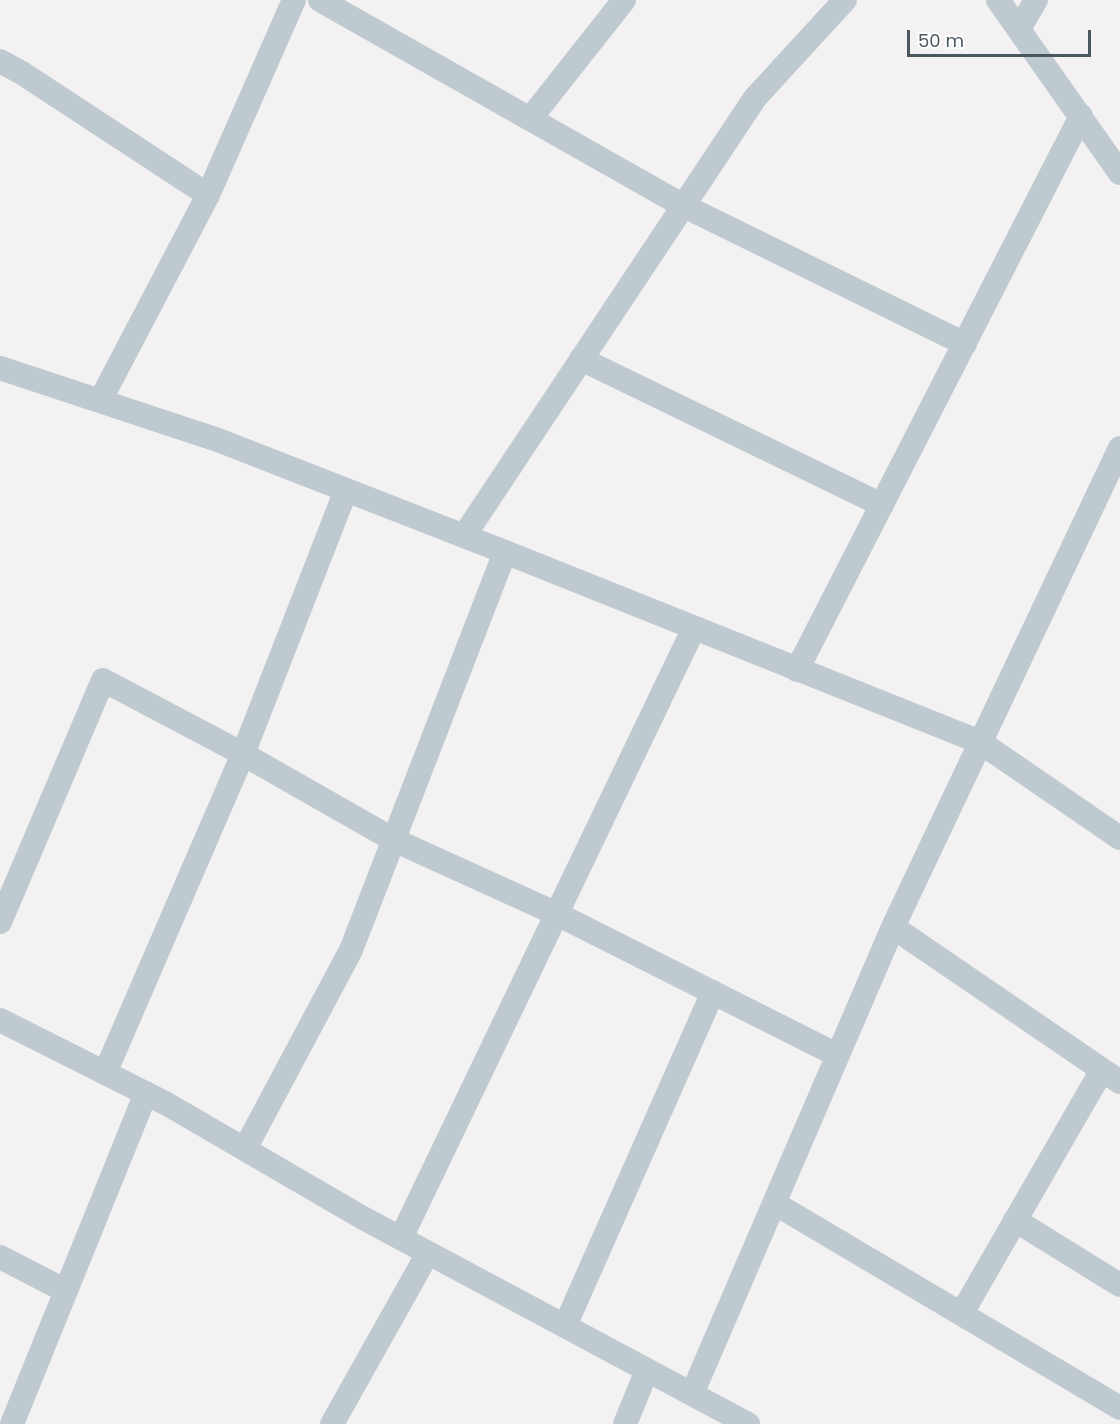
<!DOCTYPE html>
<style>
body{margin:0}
#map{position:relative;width:1120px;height:1424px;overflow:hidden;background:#f3f1f2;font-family:Poppins,sans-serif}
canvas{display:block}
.scale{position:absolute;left:907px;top:30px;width:184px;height:27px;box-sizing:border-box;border:3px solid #49575f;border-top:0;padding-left:8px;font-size:18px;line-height:21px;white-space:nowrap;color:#49575f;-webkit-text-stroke:4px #fff;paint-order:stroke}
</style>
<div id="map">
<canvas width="1120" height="1424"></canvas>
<div class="scale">50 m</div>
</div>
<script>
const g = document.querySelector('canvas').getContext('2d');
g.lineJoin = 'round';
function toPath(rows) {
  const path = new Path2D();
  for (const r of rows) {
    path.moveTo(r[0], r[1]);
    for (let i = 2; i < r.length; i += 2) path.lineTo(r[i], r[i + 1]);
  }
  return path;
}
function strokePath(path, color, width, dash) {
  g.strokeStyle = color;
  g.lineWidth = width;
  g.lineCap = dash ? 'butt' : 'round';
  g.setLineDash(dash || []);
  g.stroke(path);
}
strokePath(toPath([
 [320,0,682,205,965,344],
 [998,0,1120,173],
 [1019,29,1036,0],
 [0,61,22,73,208,195],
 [530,119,624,0],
 [581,359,882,505],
 [0,368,218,440,505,552,980,742,1120,838],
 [100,401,208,195,294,0],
 [464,536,755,98,845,0],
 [797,670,1081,116],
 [0,922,103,680,243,754,394,840,557,914,837,1055],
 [893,927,1120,1082],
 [0,1020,167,1104,363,1218,748,1424],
 [105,1073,243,754,346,490],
 [245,1149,351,950,505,552],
 [774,1203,1120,1408],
 [1015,1220,1120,1285],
 [401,1238,694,628],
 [0,1257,66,1291],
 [962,1313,1102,1070],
 [565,1326,713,992],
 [692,1394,893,927,1120,448],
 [12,1424,146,1093],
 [332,1424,428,1253],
 [625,1424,647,1370]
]), '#bfcad0', 24);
</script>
